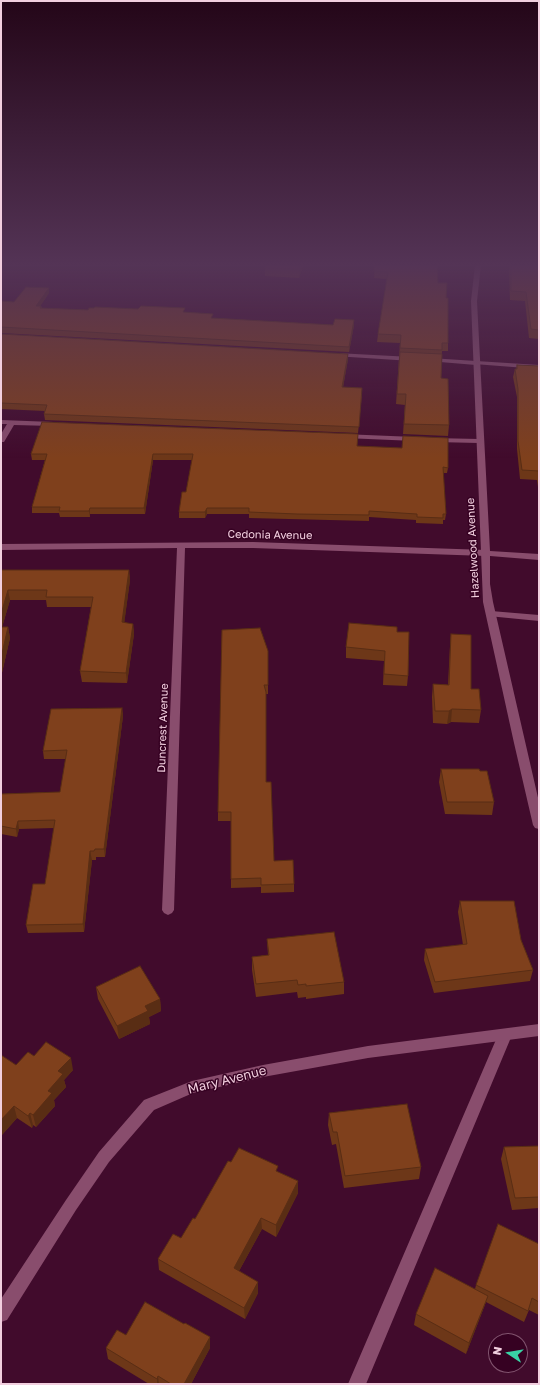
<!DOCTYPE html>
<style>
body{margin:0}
#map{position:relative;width:540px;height:1385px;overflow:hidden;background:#410b2c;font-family:"Golos Text",sans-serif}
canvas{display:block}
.frame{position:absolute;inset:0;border:2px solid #f2cfdf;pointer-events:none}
.north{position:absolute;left:488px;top:1333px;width:40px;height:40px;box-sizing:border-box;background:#360122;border:1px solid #81536e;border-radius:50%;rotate:282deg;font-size:11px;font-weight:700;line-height:16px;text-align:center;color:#f2cfdf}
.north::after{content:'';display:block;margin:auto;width:14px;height:18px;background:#39d4a5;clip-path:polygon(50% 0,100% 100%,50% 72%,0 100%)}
</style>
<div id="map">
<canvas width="540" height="1385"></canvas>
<div class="frame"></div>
<div class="north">N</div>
</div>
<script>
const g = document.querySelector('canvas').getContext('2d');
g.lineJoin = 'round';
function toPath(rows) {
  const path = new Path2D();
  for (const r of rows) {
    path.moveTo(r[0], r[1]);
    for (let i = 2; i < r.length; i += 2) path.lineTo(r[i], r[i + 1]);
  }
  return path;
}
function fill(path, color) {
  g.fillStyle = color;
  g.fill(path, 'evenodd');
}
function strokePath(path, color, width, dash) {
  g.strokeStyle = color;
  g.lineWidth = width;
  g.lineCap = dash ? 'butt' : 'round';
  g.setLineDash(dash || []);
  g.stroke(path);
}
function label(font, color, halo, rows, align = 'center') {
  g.font = font + ' "Golos Text",sans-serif';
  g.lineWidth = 3;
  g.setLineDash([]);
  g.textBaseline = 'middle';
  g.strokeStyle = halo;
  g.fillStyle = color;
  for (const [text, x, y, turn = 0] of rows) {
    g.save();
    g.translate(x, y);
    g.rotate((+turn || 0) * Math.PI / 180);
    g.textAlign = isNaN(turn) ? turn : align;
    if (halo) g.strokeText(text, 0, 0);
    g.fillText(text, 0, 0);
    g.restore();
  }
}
fill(toPath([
 [476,361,539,365,539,369,474,364,473,363,476,361],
 [491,611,539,615,539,621,488,616,486,614,491,611],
 [505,1029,510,1031,512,1035,366,1384,348,1384,498,1035,500,1031,505,1029]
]), '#894d6d');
fill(toPath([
 [336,353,412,357,415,359,412,361,334,356,334,354,336,353],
 [430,358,476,361,479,363,476,365,428,361,427,360,430,358],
 [1,420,53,422,57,424,53,426,14,425,4,442,1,442,1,434,7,424,1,424,1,420],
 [342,434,415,437,419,439,415,441,345,438,341,436,342,434],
 [432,438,479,439,483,441,479,443,435,442,431,440,432,438],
 [253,542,486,550,490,553,486,556,253,548,185,548,174,910,172,913,168,915,164,913,162,910,177,548,1,550,1,544,253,542],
 [539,1024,539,1036,368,1058,263,1077,193,1093,154,1110,109,1162,76,1210,7,1320,1,1322,1,1299,66,1200,99,1152,144,1100,192,1081,263,1065,368,1046,539,1024]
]), '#894d6d');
fill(toPath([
 [475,265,481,265,477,301,490,551,539,554,539,560,490,556,490,584,493,602,539,802,539,829,535,828,533,825,514,743,483,602,471,301,475,265]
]), '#894d6d');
fill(toPath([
 [266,265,303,265,299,278,265,276,265,268],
 [375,265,438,283,446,298,448,343,448,351,442,351,441,378,449,425,448,436,403,434,405,405,396,404,400,343,377,342,378,334,387,279,374,278],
 [510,265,539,265,539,339,529,338,525,301,510,300,509,269],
 [49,293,40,306,41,306,42,308,88,310,185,312,213,318,333,325,354,325,349,352,1,333,1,301,14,302],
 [1,334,348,354,348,359,343,387,362,394,358,433,45,420,44,414,45,411,1,409],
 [517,365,539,366,539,494,537,480,520,479,517,449,517,397,513,377,515,369,516,369],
 [357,446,448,468,447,473,443,473,446,514,445,520,443,520,443,524,416,523,416,520,369,517,369,521,249,518,249,514,207,514,205,518,179,518,179,512,186,492,192,460,153,460,145,514,90,514,90,517,60,517,59,513,32,513,32,507,45,460,32,460,31,454],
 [1,570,129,570,130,580,124,623,133,624,134,634,127,683,82,682,80,671,91,607,47,607,46,600,10,600,2,627,8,627,10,638,1,677],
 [222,630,268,685,268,694,266,694,266,782,274,861,294,884,294,892,261,893,261,887,231,888,231,821,218,821,218,812],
 [397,632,408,676,407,686,383,685,384,661,346,658,346,647],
 [451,634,471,689,481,710,479,723,451,722,447,724,433,723,432,697,433,684,448,685,450,646],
 [122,708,123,716,105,857,96,857,96,860,92,860,84,932,28,933,26,925,45,884,54,828,19,829,17,837,1,834,1,794,60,792,66,759,44,759,43,751],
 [441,769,494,802,492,815,445,814,439,782],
 [460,901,521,940,533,970,530,981,434,993,424,960,425,949,463,945,458,912],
 [267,939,344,982,344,994,306,999,306,997,298,998,297,992,256,997,252,970,252,957,268,955],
 [96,987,160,999,161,1011,149,1017,150,1024,119,1039,98,999],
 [34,1056,73,1070,64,1080,66,1087,54,1100,55,1106,36,1127,33,1125,32,1128,17,1118,1,1136,16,1065],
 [329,1113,421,1167,419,1179,344,1188,336,1144,332,1145,328,1125],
 [539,1146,539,1208,512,1210,501,1159,504,1147],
 [231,1162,278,1172,298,1181,298,1193,276,1237,262,1229,239,1271,258,1293,245,1319,159,1270,158,1259,181,1238,195,1219],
 [539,1244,539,1315,529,1310,524,1322,486,1302,466,1354,414,1325,416,1314,475,1289,476,1285],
 [184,1324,210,1337,210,1348,191,1384,149,1384,108,1359,106,1348,126,1335]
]), '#6d3718');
fill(toPath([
 [301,265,303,265,299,278,299,269],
 [49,288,49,293,37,311,36,306],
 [354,320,354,325,349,352,349,347],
 [348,354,348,359,342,393,342,387],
 [153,454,153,460,145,514,144,508],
 [90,508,90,517,89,511],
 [207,508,207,514,205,518,205,512],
 [129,570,130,580,123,633,122,622],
 [8,590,10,600,1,631,1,614],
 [133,624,134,634,127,683,126,673],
 [8,627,10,638,1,677,1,658],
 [122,708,123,716,105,857,104,849],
 [452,709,451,722,447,724,449,711],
 [18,821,19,829,17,837,16,829],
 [90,851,92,860,84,932,83,924],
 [160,999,161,1011,149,1017,150,1024,119,1039,117,1026,145,1006],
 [71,1058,73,1070,64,1080,66,1087,54,1100,55,1106,36,1127,33,1115,48,1091,58,1071],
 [14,1106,17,1118,1,1136,1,1120],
 [30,1113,33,1125,32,1128,28,1116],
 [1,1171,2,1176,1,1178],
 [298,1181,298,1193,276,1237,276,1225],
 [261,1218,262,1229,234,1280,234,1268],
 [258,1282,258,1293,245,1319,244,1308],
 [488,1296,484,1307,466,1354,469,1343],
 [210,1337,210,1348,191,1384,184,1384],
 [158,1376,159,1384,157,1384,157,1379]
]), '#592d14');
const building = toPath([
 [266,265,301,265,299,269,265,268,266,265],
 [375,265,437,265,438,283,447,283,446,298,448,298,448,343,442,343,442,350,400,348,401,335,378,334,388,272,374,271,375,265],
 [511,265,539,265,539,330,531,329,526,292,511,291,511,265],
 [26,287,49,288,36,306,41,306,40,308,88,310,89,308,94,308,95,307,138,309,141,306,185,308,183,312,213,314,211,318,333,325,335,319,354,320,349,347,1,327,1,301,14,302,26,287],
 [1,334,348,354,342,387,362,388,359,427,44,414,47,405,1,403,1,334],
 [400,352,442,354,441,378,448,379,449,425,404,424,406,394,397,394,400,352],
 [517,365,539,366,539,472,539,471,522,470,518,441,518,389,515,369,517,369,517,365],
 [42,422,358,434,357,446,402,448,403,436,448,438,448,468,443,467,446,514,443,514,443,518,417,517,417,514,369,511,369,515,297,514,249,512,249,508,207,508,205,512,179,512,182,492,186,492,193,454,153,454,144,508,90,508,89,511,59,511,60,507,32,507,47,454,31,454,42,422],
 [1,570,129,570,122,622,133,624,126,673,80,671,93,597,46,597,47,590,8,590,1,614,1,570],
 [349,623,397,627,397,632,409,632,408,676,384,674,385,651,346,647,349,623],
 [1,627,8,627,1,658,1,627],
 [260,628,268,651,268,685,264,685,266,692,266,782,271,782,274,861,293,860,294,884,261,885,261,878,231,879,231,812,218,812,222,630,260,628],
 [451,634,471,635,471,689,479,689,481,710,452,709,449,711,435,711,433,684,449,685,451,634],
 [122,708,104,849,95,849,94,851,90,851,83,924,26,925,33,884,45,884,55,820,18,821,16,829,1,826,1,794,60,792,67,750,43,751,51,709,122,708],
 [441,769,479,769,480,771,487,771,494,802,447,802,441,769],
 [460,901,514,901,521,940,533,970,435,982,425,949,467,944,460,901],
 [334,932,344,982,306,986,306,984,298,985,297,980,256,984,252,957,269,955,267,939,334,932],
 [140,966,160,999,145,1006,148,1011,117,1026,96,987,140,966],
 [46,1042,71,1058,58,1071,63,1074,48,1091,52,1093,33,1115,30,1113,28,1116,14,1106,1,1120,1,1055,16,1065,28,1052,34,1056,46,1042],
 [407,1104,421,1167,345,1176,337,1132,333,1132,329,1113,407,1104],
 [539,1146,539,1197,515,1198,504,1147,539,1146],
 [239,1148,278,1166,276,1171,298,1181,276,1225,261,1218,234,1268,258,1282,244,1308,158,1259,173,1234,181,1238,193,1218,195,1219,228,1161,231,1162,239,1148],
 [498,1224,539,1244,539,1302,532,1298,528,1311,476,1285,498,1224],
 [435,1268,488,1296,469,1343,416,1314,435,1268],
 [145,1302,184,1324,185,1323,210,1337,184,1384,171,1384,158,1376,157,1379,106,1348,117,1330,126,1335,145,1302]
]);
fill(building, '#7f401c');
strokePath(building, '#592d14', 1);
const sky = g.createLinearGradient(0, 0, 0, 458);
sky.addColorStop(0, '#240618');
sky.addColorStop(0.58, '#543456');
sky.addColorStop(1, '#54345600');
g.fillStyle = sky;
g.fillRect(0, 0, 540, 458);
label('11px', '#f2cfdf', '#360122', [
 ["Cedonia Avenue",270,535,1],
 ["Hazelwood Avenue",473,548,-93],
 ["Duncrest Avenue",163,728,-88]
]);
label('13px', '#f2cfdf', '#360122', [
 ["Mary Avenue",227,1080,-14]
]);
</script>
